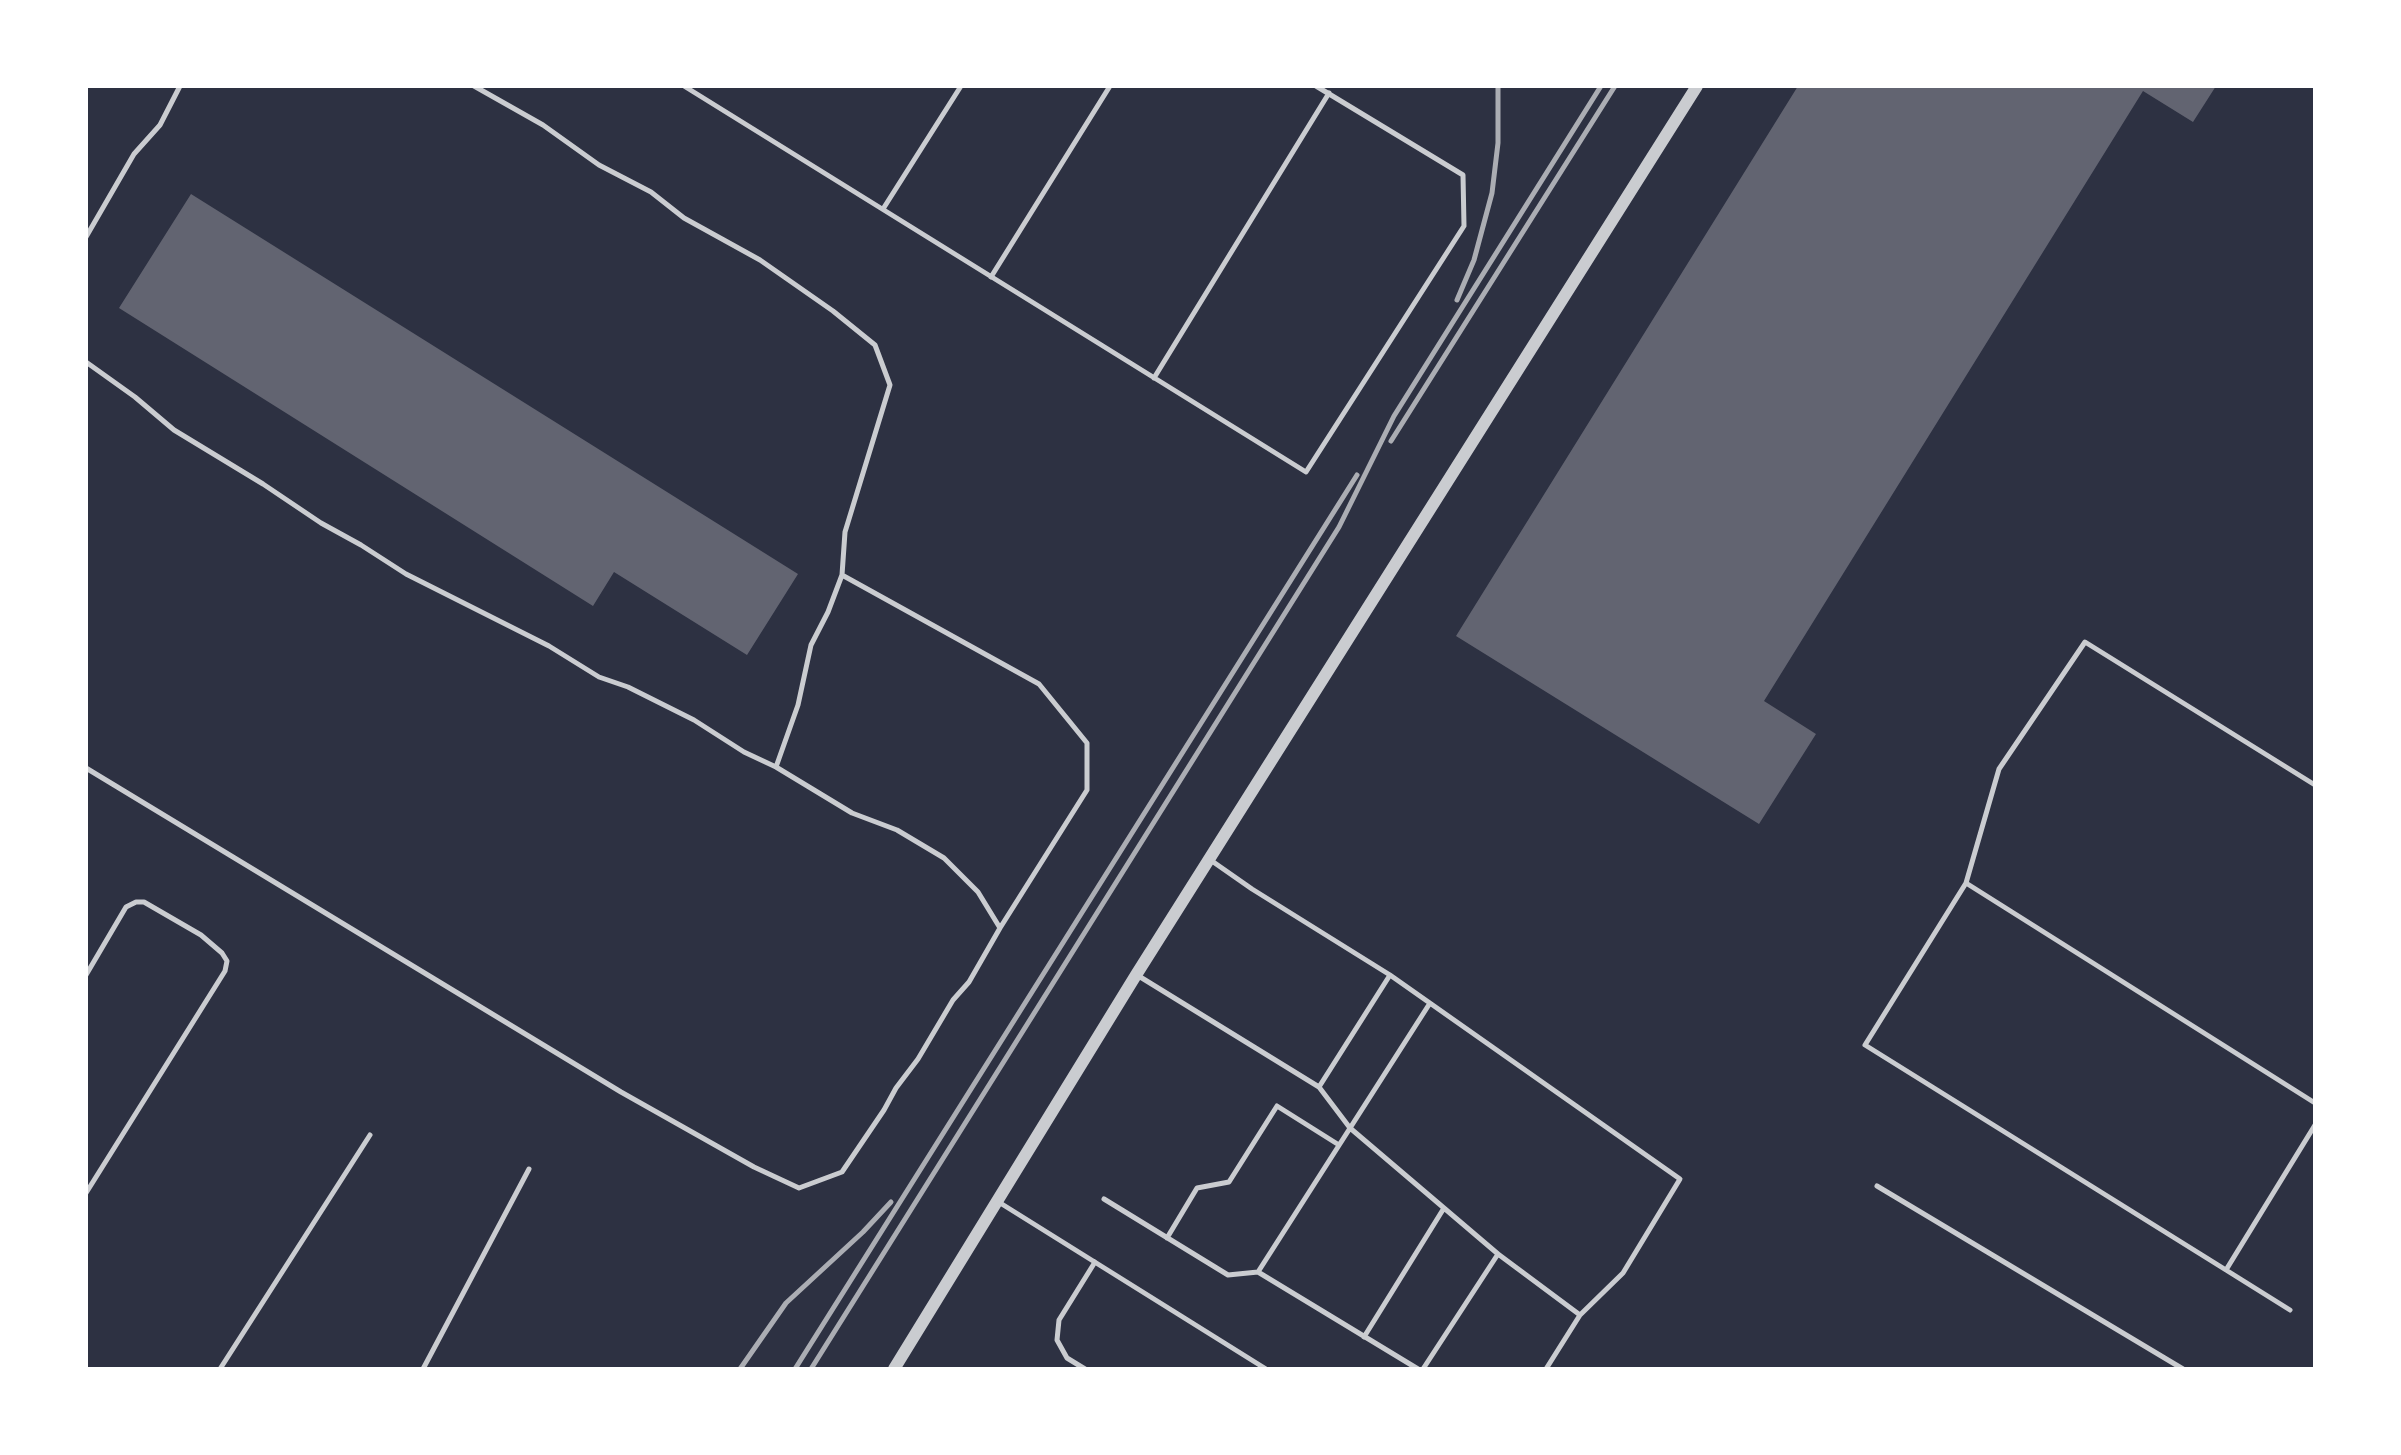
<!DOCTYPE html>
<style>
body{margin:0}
#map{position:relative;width:2401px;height:1455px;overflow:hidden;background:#2d3142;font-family:"Public Sans",sans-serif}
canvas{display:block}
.frame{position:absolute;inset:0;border:88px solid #fff;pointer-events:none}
</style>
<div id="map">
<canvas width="2401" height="1455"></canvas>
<div class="frame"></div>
</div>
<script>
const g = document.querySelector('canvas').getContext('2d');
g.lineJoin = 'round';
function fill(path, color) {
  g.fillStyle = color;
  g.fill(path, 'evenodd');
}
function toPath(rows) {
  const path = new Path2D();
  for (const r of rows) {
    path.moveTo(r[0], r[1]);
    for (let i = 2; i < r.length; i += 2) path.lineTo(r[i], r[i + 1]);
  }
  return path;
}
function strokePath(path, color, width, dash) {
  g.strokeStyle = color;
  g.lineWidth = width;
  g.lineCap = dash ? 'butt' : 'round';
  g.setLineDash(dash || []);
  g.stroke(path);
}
fill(toPath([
 [1798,86,2216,86,2193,122,2143,91,1764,701,1816,734,1759,824,1456,636],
 [191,194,798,574,747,655,614,572,593,606,119,308]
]), '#626471');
strokePath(toPath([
 [684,86,1306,472,1464,226,1463,175,1316,86],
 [883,209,961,86],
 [86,237,134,154,160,125,180,86],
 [991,277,1110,86],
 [86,362,135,397,174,430,263,484,321,523,361,545,406,574,549,646,599,677,628,687,694,720,744,752,776,767,798,705,811,645,828,612,842,575,845,532,890,385,875,345,833,311,760,260,684,218,651,192,599,165,543,125,474,86],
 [1154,378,1329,93],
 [842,575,1039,684,1087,743,1087,790,1000,928],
 [86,768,621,1092,754,1167,799,1188,842,1172,884,1110,896,1088,918,1059,953,1000,969,982,1000,928,978,892,944,858,897,830,852,813,776,767],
 [2315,785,2085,642,1999,769,1966,883,1865,1045,2226,1270,2315,1125],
 [1966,883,2315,1103],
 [86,975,126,907,136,902,144,902,201,935,222,953,227,961,225,971,86,1193],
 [1137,975,1319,1087,1390,975,1252,889,1209,859],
 [1390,975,1680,1179,1623,1273,1580,1315],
 [1319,1087,1350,1128,1498,1254,1423,1369],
 [1877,1186,2183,1369],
 [1104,1199,1228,1275,1258,1272],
 [997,1201,1266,1369],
 [1167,1238,1197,1188,1229,1182,1277,1106,1339,1145],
 [1498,1254,1580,1315,1546,1369],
 [2226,1270,2290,1310],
 [1364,1337,1444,1208],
 [220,1369,370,1135],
 [423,1369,529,1169],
 [1085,1369,1067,1358,1057,1340,1059,1320,1095,1262],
 [1418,1369,1258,1272,1430,1003]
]), '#caccd0', 5);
strokePath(toPath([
 [894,1369,1136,975,1697,86]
]), '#caccd0', 12);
strokePath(toPath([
 [1457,300,1474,260,1492,193,1498,143,1498,86],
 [1391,441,1615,86],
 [740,1369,786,1303,863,1232,891,1202],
 [795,1369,1357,475],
 [811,1369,1339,527,1394,416,1601,86]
]), '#abadb3', 5);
</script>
